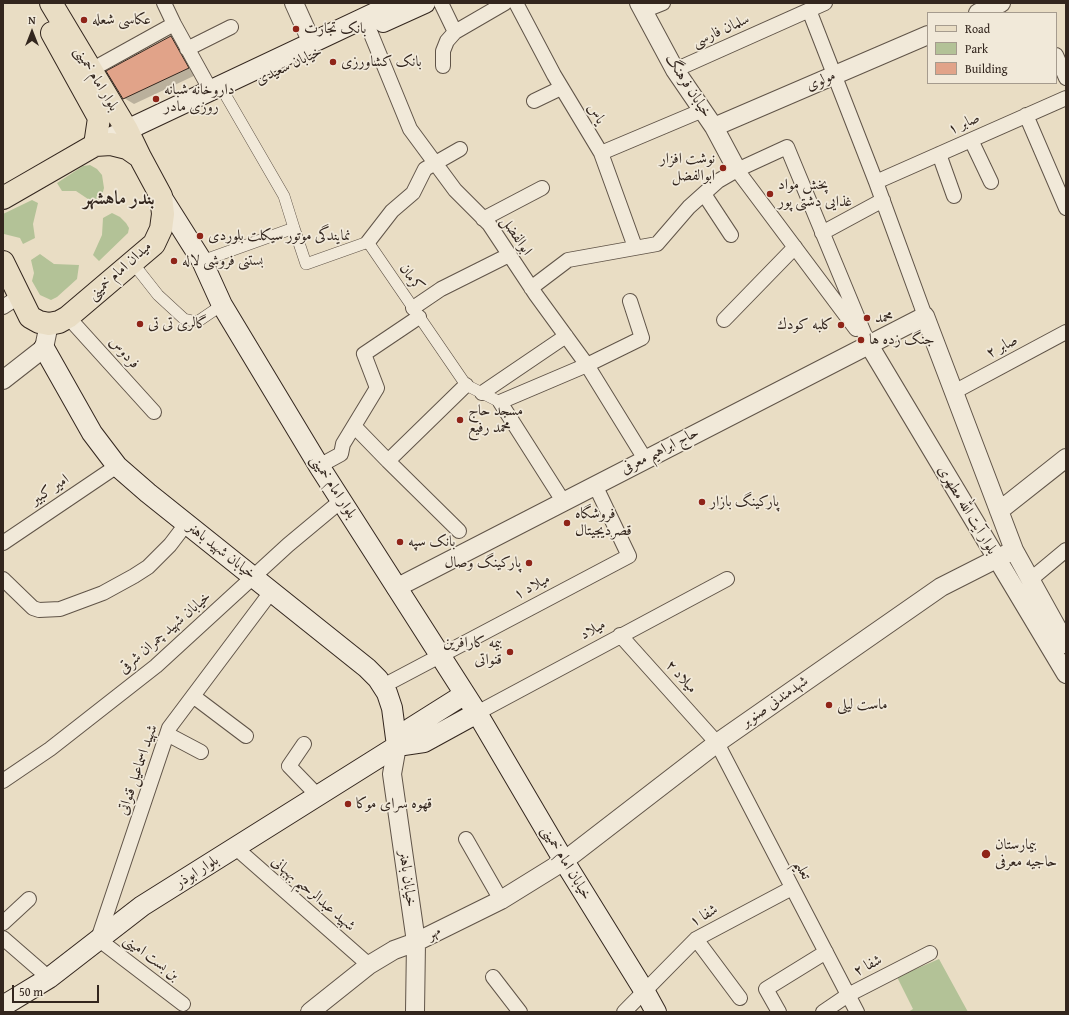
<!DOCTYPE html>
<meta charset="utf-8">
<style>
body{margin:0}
#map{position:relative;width:1069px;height:1015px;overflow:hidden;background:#e9ddc4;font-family:"Gentium Book Plus",serif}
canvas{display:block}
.frame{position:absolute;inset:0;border:4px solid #33261e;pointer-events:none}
.legend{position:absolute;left:927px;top:12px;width:130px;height:72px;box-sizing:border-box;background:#f1e9d9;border:1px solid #a59b8e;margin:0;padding:5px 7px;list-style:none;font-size:12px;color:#33261e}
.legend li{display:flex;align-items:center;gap:8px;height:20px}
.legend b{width:20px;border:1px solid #a59b8e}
.north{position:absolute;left:12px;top:12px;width:40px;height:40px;-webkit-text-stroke:3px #f1e9d9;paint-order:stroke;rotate:0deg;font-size:11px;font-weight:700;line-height:16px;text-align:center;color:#33261e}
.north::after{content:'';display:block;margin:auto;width:14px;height:18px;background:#33261e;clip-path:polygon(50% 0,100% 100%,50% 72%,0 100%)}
.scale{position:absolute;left:12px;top:985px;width:87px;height:18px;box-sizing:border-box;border:2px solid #33261e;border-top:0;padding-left:5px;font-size:12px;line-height:14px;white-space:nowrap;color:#33261e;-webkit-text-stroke:3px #f1e9d9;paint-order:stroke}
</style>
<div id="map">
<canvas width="1069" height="1015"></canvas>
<div class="frame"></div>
<ul class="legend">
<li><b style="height:5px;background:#e9ddc4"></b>Road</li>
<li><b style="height:11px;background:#b3c297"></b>Park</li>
<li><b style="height:11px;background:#e1a389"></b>Building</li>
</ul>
<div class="north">N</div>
<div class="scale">50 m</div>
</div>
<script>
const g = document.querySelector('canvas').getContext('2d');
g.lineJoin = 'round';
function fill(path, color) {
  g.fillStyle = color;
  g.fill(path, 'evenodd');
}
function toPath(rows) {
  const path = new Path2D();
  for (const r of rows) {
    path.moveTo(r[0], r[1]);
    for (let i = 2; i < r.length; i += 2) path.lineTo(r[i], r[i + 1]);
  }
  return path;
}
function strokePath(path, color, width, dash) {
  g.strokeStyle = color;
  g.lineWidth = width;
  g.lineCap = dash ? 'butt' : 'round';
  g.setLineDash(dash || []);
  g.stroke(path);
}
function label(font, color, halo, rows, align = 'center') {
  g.font = font + ' "Gentium Book Plus",Amiri,serif';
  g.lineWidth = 3.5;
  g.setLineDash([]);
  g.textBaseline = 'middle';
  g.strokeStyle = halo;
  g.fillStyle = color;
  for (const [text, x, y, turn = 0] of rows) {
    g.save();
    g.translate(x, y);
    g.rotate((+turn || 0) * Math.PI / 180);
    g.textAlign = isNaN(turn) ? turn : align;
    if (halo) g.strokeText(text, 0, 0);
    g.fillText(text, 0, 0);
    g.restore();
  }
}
fill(toPath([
 [90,165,97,169,102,175,104,188,101,199,94,203,76,191,62,191,57,183,83,166],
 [32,200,38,203,33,224,35,238,23,244,20,238,4,234,3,214],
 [112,213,120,217,126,223,129,228,128,233,99,261,93,255,102,235,103,218],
 [40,254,54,264,79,265,77,279,57,297,51,300,40,295,32,281,34,273,31,260],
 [939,959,968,1012,908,1012,913,1009,897,977]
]), '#b3c297');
fill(toPath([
 [171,37,181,43,198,74,134,104,124,98]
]), '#0003');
const building = toPath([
 [171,36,189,68,123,99,106,71,171,36]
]);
fill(building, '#e1a389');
strokePath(building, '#33261e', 1);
const pedestrian = toPath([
 [294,228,306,264,368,242,466,385,500,402],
 [202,261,294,228,284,196,226,96],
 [132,262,158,295,184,319,197,322,222,305]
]);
const minor = toPath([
 [164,3,174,24,211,91],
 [441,3,455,32],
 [516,3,554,75,601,153,635,247],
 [809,10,876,182,925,316],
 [643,11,663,3],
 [369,29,410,129,455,190,489,224,536,295,587,365,645,459],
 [187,49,231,27],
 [1056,55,1066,78],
 [443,66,443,51,447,41,455,32,505,3],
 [91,70,174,24],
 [675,70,825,3],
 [534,101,561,88],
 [1026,115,1066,208],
 [971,140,991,182],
 [601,153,703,110],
 [939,154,954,196],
 [737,170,856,329],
 [876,182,1066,98],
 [704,194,731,235],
 [483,219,542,188],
 [822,233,883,200],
 [368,242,392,211,413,193,425,169,460,149],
 [531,288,568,260,657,244,689,207,718,181,737,170,787,147,869,345],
 [3,307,20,296],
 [413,308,441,289,509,255],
 [68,317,154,412],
 [724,320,795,247],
 [954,392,1066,332],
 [482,393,566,336],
 [354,426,388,461,466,385],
 [388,461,459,531],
 [319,466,341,454,343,444,377,388,364,354,419,317],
 [563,501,500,402,587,365,642,338,630,301],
 [3,543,117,466],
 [3,579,33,608,39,610,60,609,103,593,134,576,148,567,170,545,186,524],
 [1030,580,1066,550],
 [620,635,717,743,857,1012],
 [383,686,629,556,595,485],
 [193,696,246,736],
 [477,713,727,579],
 [167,734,201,752],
 [304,744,289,766,318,796],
 [3,781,50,749,156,666,288,545,342,500],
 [466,839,501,900],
 [236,848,369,965],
 [3,923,29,899],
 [3,938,49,978],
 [696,939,740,998],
 [493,977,520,1012],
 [183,1004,98,939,169,728,271,592],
 [624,1012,696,939,792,888],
 [779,1012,766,989,826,952],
 [823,1012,848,995,930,953]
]);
const tertiary = toPath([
 [294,3,312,43],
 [639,3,675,70,714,127,737,170],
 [978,13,1001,3],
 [714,127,928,35],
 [869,345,1066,674],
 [3,380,44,348,49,324],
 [999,511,1066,458],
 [396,588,925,316,1014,550,1066,644],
 [397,746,392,774,416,942,415,1012],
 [310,1012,369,965,394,950,416,942,501,900,564,861,717,743,941,587,1014,550]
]);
const secondary = toPath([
 [383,22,425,3],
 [112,137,396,3],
 [161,196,202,261,222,305,319,466,477,713,564,861,645,992,656,1012],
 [44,348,92,433,117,466,148,493,367,668,378,679,387,693,392,708,397,746],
 [397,746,424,742,477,713],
 [3,1006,49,978,142,906,397,746,411,728,465,694]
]);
const primary = toPath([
 [51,3,127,130,140,157],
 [52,33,99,118,95,145],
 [3,198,95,145,111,144,127,148,140,157,161,196,163,214,161,229,154,244,68,317,59,322,49,324,39,322,30,317,3,262]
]);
strokePath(pedestrian, '#605448', 12);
strokePath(minor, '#605448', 16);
strokePath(tertiary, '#605448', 20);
strokePath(secondary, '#33261e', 22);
strokePath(primary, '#33261e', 24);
strokePath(pedestrian, '#f1e9d9', 11);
strokePath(minor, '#f1e9d9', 14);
strokePath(tertiary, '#f1e9d9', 18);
strokePath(secondary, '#f1e9d9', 20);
strokePath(primary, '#e9ddc4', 22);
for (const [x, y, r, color] of [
 [84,20,4,"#8f2418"],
 [296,29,4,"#8f2418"],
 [333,62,4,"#8f2418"],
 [156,99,4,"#8f2418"],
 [723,168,4,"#8f2418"],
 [770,194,4,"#8f2418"],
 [200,236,4,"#8f2418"],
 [174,261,4,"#8f2418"],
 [867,318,4,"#8f2418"],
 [140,324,4,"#8f2418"],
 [841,325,4,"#8f2418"],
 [861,340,4,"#8f2418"],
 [460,420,4,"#8f2418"],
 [702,502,4,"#8f2418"],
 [567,523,4,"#8f2418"],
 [400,542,4,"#8f2418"],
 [529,563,4,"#8f2418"],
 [510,652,4,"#8f2418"],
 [829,705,4,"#8f2418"],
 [348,804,4,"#8f2418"],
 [986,854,5,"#8f2418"]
]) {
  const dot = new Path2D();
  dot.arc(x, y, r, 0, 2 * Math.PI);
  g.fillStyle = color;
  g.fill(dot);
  strokePath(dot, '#f1e9d9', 1.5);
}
label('15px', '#33261e', '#f1e9d9', [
 ["عکاسی شعله",92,20],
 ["بانک تجارت",304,29],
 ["بانک کشاورزی",341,62],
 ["داروخانه شبانه",164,90],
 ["روزی مادر",164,107],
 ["نوشت افزار",715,159,"right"],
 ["ابوالفضل",715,176,"right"],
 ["پخش مواد",778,185],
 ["غذایی دشتی پور",778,202],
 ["نمایندگی موتور سیکلت بلوردی",208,236],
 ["بستنی فروشی لاله",182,261],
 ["محمد",875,318],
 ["گالری تی تی",148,324],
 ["كلبه كودك",833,325,"right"],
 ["جنگ زده ها",869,340],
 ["مسجد حاج",468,411],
 ["محمد رفیع",468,428],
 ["پارکینگ بازار",710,502],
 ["فروشگاه",575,514],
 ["قصردیجیتال",575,531],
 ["بانک سپه",408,542],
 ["پارکینگ وصال",521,563,"right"],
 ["بیمه کارافرین",502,643,"right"],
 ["قنواتی",502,660,"right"],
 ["ماست لیلی",837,705],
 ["قهوه سرای موکا",356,804],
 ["بیمارستان",995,845],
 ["حاجیه معرفی",995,862]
], 'left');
label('15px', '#33261e', '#f1e9d9', [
 ["سلمان فارسی",721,31,-24],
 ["خیابان سعیدی",289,66,-25],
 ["بلوار امام خمینی",96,79,59],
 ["مولوی",821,81,-23],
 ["خیابان فرهنگ",688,86,57],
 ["یاس",596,114,59],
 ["صابر ۱",964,124,-24],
 ["ابوالفضل",516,236,56],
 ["میدان امام خمینی",120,271,-42],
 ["کرمان",411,278,55],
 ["صابر ۲",1002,347,-28],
 ["فردوس",124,353,48],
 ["حاج ابراهیم معرفی",660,451,-27],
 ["بلوار امام خمینی",333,487,57],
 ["امیر کبیر",50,490,-34],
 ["بلوار آیت الله مطهری",967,510,59],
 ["خیابان شهید باهنر",221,551,38],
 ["میلاد ۱",532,587,-28],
 ["میلاد",593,630,-29],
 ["خیابان شهید چمران شرقی",165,633,-41],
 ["میلاد ۲",681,677,48],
 ["شهدمندنی صنوبر",775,702,-35],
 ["شهید اسماعیل قنواتی",138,770,-71],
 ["خیابان امام خمینی",566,863,59],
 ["تعلیم",802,870,62],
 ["بلوار ابوذر",197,872,-32],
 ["خیابان باهنر",407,879,82],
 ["شهید عبدالرحیم بهبهانی",313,894,41],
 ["شفا ۱",704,916,-30],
 ["مهر",434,933,-26],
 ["بن بست امینی",151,958,37],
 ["شفا ۲",868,966,-27]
]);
label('bold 19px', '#33261e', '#f1e9d9', [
 ["بندر ماهشهر",119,199]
]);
</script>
